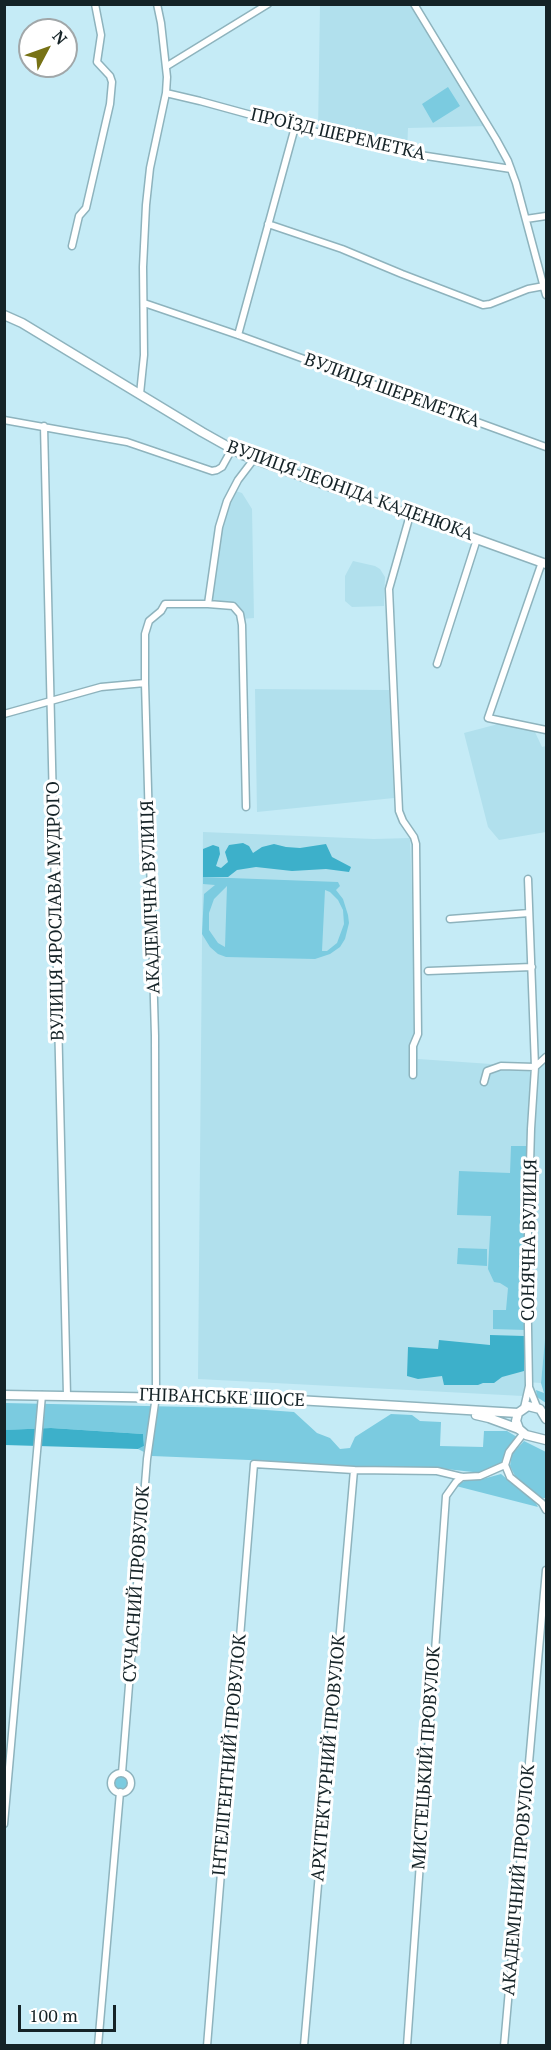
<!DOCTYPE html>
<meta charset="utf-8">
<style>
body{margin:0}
#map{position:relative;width:551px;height:2050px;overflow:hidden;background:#c5ebf6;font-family:"PT Serif",serif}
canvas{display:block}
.frame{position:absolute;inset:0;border:6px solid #152327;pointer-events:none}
.north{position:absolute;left:18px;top:18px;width:60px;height:60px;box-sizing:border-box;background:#fff;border:2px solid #a1a7a9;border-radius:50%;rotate:49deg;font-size:16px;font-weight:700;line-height:24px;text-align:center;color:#152327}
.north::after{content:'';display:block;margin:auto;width:21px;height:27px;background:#777215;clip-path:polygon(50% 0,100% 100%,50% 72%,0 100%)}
.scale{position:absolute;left:18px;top:2005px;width:98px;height:27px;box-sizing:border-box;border:3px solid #152327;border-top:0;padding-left:8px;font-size:18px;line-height:21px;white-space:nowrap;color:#152327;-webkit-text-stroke:4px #fff;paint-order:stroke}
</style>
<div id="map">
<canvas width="551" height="2050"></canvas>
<div class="frame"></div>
<div class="north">N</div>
<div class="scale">100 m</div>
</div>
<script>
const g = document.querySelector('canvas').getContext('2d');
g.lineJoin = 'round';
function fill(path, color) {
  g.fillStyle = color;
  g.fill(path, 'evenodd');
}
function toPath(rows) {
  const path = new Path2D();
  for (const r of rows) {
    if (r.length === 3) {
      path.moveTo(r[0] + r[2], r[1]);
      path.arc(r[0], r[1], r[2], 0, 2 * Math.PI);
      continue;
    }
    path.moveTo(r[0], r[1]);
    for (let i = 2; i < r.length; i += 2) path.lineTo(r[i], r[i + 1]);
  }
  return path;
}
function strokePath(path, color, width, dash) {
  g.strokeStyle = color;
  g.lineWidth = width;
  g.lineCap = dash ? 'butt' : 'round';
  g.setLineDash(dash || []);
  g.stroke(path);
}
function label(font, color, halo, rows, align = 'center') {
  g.font = font + ' "PT Serif",serif';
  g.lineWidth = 6;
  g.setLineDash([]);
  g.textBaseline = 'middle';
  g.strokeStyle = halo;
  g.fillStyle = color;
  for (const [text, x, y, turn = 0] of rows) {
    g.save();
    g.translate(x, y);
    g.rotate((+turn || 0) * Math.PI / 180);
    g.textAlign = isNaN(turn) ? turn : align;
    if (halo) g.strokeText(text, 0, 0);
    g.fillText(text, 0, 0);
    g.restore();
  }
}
fill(toPath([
 [320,4,414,5,488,126,408,128,407,153,318,133],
 [233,490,242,493,252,509,254,618,241,619,233,606,208,604,219,527],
 [353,561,375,566,380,569,385,577,384,606,352,607,345,601,345,576],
 [255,689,389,690,394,798,257,812],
 [502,723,534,730,542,747,546,746,546,832,499,840,488,827,464,733],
 [203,832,374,839,410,838,418,1059,535,1067,546,1057,546,1339,545,1340,541,1383,526,1382,523,1396,198,1379]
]), '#b1e0ed');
fill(toPath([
 [448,87,460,106,433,123,422,104],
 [203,877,338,882,340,886,336,890,343,899,348,915,349,923,345,939,340,947,330,954,315,959,226,957,218,954,210,947,202,934,204,894,215,885,203,884],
 [227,886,225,947,218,943,209,930,209,913,214,899],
 [325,890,330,892,338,900,343,910,344,924,337,943,327,951,322,951],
 [511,1146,531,1146,526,1330,493,1329,493,1310,506,1310,508,1288,500,1283,494,1282,488,1269,491,1216,457,1215,459,1171,510,1173],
 [458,1248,487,1249,487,1266,457,1264],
 [545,1339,546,1339,546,1403,537,1397,536,1390,544,1393,541,1383],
 [4,1403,239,1408,294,1412,317,1433,330,1438,340,1449,350,1448,355,1437,391,1414,412,1415,420,1421,441,1422,440,1446,483,1447,484,1431,507,1431,517,1437,506,1450,501,1464,482,1473,437,1468,355,1467,249,1460,152,1456,138,1449,144,1446,143,1434,51,1428,5,1430],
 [524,1441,546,1452,546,1498,542,1498,523,1483,515,1476,510,1466,512,1454],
 [501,1474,535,1502,538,1507,456,1486,466,1480,479,1480],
 [121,1783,10]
]), '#7bcbe0');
fill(toPath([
 [243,843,249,846,253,853,262,847,274,844,286,847,300,848,326,844,332,857,351,867,349,872,326,869,292,871,256,867,237,870,228,877,203,877,203,849,213,845,219,847,220,854,216,866,221,868,228,862,225,852,229,845],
 [490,1335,524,1336,524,1371,502,1377,494,1383,483,1383,478,1385,444,1385,442,1376,418,1379,407,1376,408,1347,438,1349,439,1340,490,1345],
 [51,1428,143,1434,144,1446,138,1449,5,1445,4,1430]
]), '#3db0ca');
const street = toPath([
 [414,4,496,139,508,161,516,183,546,295],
 [167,66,268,4],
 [166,93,200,101,295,127,407,153,511,169],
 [526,219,546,216],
 [268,224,342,249,402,274,483,305,490,304,528,289,544,286],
 [72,246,79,216,86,208,110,104,112,82,110,76,97,62,101,35,95,4],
 [144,303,238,335,546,447],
 [238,335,295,127],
 [140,394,144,355,143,267,146,205,150,168,166,93,167,77,161,23,157,4],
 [4,420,127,442,212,471,217,470,222,467,232,449],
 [44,426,67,1395],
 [410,515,389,589,399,811,403,821,414,837,416,844,418,1034,413,1046,413,1075],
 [542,562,488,718,546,730],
 [208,604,233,606,240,614,242,625,246,807],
 [437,664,477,539],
 [4,714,101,687,145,683],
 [450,919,529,913],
 [428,971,532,967],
 [484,1082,487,1071,501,1066,535,1067,546,1057],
 [529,1387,537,1407],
 [524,1408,529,1386,527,1270,531,1129,535,1067,528,879],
 [505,1465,510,1477,542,1503,546,1510],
 [122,1773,147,1459,156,1396,155,1036,145,683,145,634,149,621,161,611,165,604,208,604,219,527,227,501,238,480,254,459],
 [121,1783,10],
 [4,1824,42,1395],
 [98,2046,120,1792],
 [207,2046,254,1464,354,1470,437,1471,462,1477,480,1476,505,1465,509,1452,523,1434],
 [304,2046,354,1470],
 [407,2046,446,1496,456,1482,462,1477],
 [504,2046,546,1570]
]);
const secondary = toPath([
 [4,315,22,323,202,432,243,455,546,564],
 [4,1395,297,1400,518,1413],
 [476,1415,489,1418,519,1429,526,1435,546,1440],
 [519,1429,516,1421,518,1413,528,1406,540,1409,546,1419]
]);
strokePath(street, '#8eb3bd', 9);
strokePath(secondary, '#8eb3bd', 11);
strokePath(street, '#fff', 6);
strokePath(secondary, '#fff', 8);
label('18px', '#152327', '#fff', [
 ["ПРОЇЗД ШЕРЕМЕТКА",338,135,13],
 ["ВУЛИЦЯ ШЕРЕМЕТКА",392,391,20],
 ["ВУЛИЦЯ ЛЕОНІДА КАДЕНЮКА",350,491,20],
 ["АКАДЕМІЧНА ВУЛИЦЯ",151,897,-92],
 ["ВУЛИЦЯ ЯРОСЛАВА МУДРОГО",56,911,-91],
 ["СОНЯЧНА ВУЛИЦЯ",530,1240,-89],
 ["ГНІВАНСЬКЕ ШОСЕ",222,1398,2],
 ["СУЧАСНИЙ ПРОВУЛОК",137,1584,-86],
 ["ІНТЕЛІГЕНТНИЙ ПРОВУЛОК",230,1755,-85],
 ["АРХІТЕКТУРНИЙ ПРОВУЛОК",329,1758,-85],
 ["МИСТЕЦЬКИЙ ПРОВУЛОК",427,1758,-86],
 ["АКАДЕМІЧНИЙ ПРОВУЛОК",519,1880,-85]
]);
</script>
